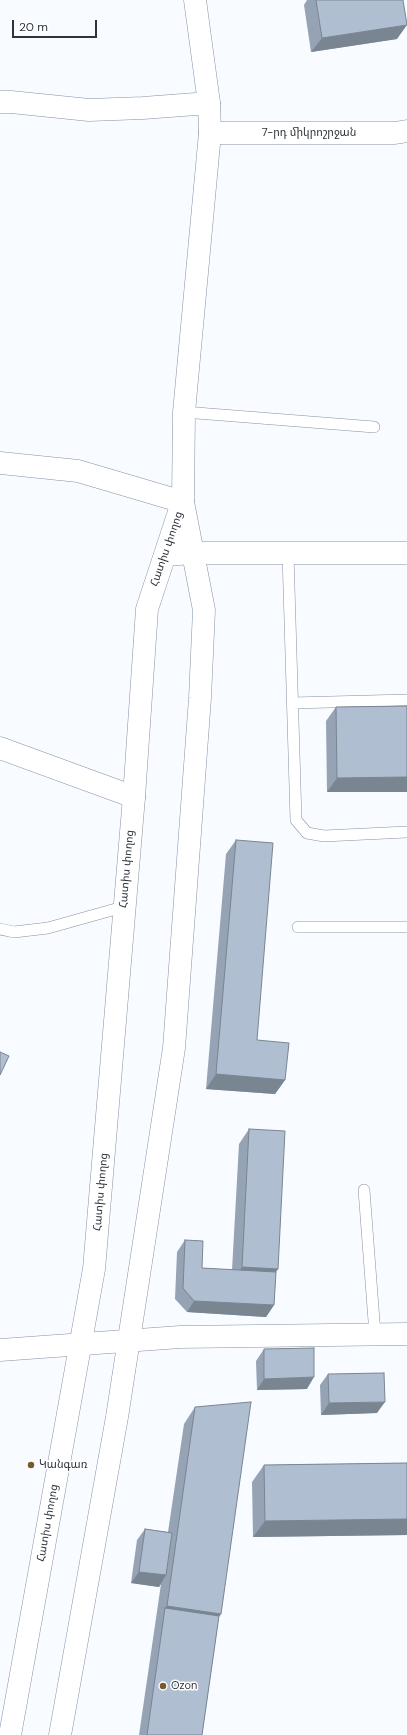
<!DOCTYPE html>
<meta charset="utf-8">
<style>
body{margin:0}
#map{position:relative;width:407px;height:1735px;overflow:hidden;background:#f8fbff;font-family:"DM Sans",sans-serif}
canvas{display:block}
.scale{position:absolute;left:12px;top:20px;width:85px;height:18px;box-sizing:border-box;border:2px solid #2f353c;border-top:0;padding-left:5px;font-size:12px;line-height:14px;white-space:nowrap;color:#2f353c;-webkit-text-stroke:3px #fff;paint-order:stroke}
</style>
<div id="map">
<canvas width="407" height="1735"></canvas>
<div class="scale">20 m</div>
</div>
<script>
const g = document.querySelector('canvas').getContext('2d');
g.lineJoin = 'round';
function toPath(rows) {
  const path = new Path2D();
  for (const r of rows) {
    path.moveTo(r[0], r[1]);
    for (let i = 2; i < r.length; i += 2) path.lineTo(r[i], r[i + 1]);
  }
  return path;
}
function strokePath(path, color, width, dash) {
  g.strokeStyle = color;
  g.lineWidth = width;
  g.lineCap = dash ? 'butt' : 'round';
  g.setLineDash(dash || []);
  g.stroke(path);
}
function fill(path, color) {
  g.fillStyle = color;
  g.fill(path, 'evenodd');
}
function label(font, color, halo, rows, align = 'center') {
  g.font = font + ' "DM Sans","Noto Sans Armenian",sans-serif';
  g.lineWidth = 3;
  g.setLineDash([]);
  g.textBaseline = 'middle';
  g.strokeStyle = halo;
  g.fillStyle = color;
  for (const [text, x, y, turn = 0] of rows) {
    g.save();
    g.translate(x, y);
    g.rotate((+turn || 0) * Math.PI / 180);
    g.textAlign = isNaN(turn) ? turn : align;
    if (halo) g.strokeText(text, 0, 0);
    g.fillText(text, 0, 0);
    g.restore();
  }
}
const lane = toPath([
 [184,412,374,427],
 [288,554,296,820,307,833,324,836,407,832],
 [292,703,407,700],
 [298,927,407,927],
 [0,929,14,932,48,928,123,907],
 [364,1190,375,1334]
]);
const street = toPath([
 [0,102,11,102,89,110,143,108,209,103],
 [210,133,395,133,407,131],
 [0,463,78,471,183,502],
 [165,555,193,553,407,553],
 [0,748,134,797],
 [0,1350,180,1337,407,1334]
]);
const secondary = toPath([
 [10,1735,94,1269,134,797,147,609,182,503],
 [60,1735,117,1417,174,1048,200,698,204,610,183,502,184,412,210,133,209,103,195,0]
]);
strokePath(lane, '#8492a4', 12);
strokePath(street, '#8492a4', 23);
strokePath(secondary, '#8492a4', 23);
strokePath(lane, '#fff', 11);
strokePath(street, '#fff', 22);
strokePath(secondary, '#fff', 22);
fill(toPath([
 [307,0,403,0,397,39,311,52,304,5],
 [407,706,407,792,327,792,326,721,336,707],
 [236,840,257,1040,285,1080,275,1094,206,1089,226,854],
 [249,1129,278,1269,276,1272,274,1305,266,1317,187,1312,175,1299,177,1252,185,1240,202,1268,232,1270,239,1144],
 [264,1349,307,1389,257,1390,256,1361],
 [328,1374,377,1413,321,1415,320,1385],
 [195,1407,221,1614,219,1616,202,1735,139,1735,161,1584,159,1587,131,1583,137,1540,145,1529,168,1532,184,1424],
 [407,1463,407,1535,253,1537,252,1482,264,1465]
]), '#96a3b4');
fill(toPath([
 [407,25,397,39,311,52,322,38],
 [407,777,407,792,327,792,337,778],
 [216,1074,285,1080,275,1094,206,1089],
 [242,1267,278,1269,268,1283,231,1282],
 [194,1301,274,1305,266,1317,187,1312],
 [314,1377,307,1389,257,1390,264,1379],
 [385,1402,377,1413,321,1415,329,1403],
 [407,1519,407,1535,253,1537,265,1521],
 [139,1572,166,1575,159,1587,131,1583],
 [167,1606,221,1614,209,1631,165,1608]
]), '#7a8592');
const building = toPath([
 [316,0,403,0,407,25,322,38,316,0],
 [407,706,407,777,337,778,336,707,407,706],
 [236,840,273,843,257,1040,289,1043,285,1080,216,1074,236,840],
 [0,1052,9,1056,0,1075,0,1052],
 [249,1129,285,1131,278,1269,242,1267,249,1129],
 [185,1240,203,1241,202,1268,276,1272,274,1305,194,1301,183,1288,185,1240],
 [314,1348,314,1377,264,1379,264,1349,314,1348],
 [384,1373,385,1402,329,1403,328,1374,384,1373],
 [251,1402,221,1614,167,1606,195,1407,251,1402],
 [407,1463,407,1519,265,1521,264,1465,407,1463],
 [145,1529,172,1533,166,1575,139,1572,145,1529],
 [165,1608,219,1616,202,1735,147,1735,165,1608]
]);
fill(building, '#afbed1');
strokePath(building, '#7a8592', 1);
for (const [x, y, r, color] of [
 [31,1465,4,"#775b2e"],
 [163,1686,4,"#775b2e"]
]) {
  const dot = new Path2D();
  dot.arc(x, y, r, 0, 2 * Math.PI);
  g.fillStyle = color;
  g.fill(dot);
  strokePath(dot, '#fff', 1.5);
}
label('11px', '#2f353c', '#fff', [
 ["7-րդ միկրոշրջան",309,133],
 ["Հատիս փողոց",167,549,-71],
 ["Հատիս փողոց",127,869,-85],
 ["Հատիս փողոց",101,1192,-85],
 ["Հատիս փողոց",48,1523,-80]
]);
label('11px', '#2f353c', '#fff', [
 ["Կանգառ",39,1465],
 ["Ozon",171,1686]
], 'left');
</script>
